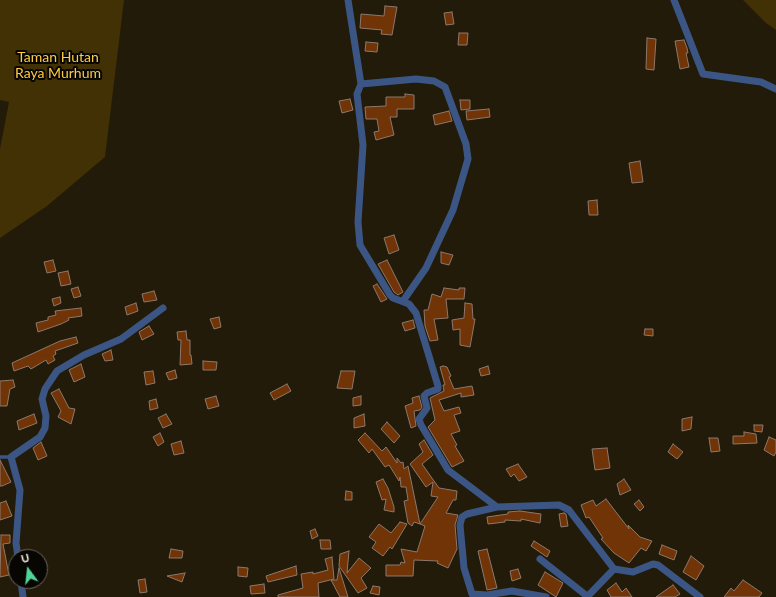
<!DOCTYPE html>
<style>
body{margin:0}
#map{position:relative;width:776px;height:597px;overflow:hidden;background:#221b09;font-family:Lato,sans-serif}
canvas{display:block}
.north{position:absolute;left:8px;top:549px;width:40px;height:40px;box-sizing:border-box;background:#080602;border:1px solid #67645d;border-radius:50%;rotate:345deg;font-size:11px;font-weight:700;line-height:16px;text-align:center;color:#f6f1e6}
.north::after{content:'';display:block;margin:auto;width:14px;height:18px;background:#52d397;clip-path:polygon(50% 0,100% 100%,50% 72%,0 100%)}
</style>
<div id="map">
<canvas width="776" height="597"></canvas>
<div class="north">U</div>
</div>
<script>
const g = document.querySelector('canvas').getContext('2d');
g.lineJoin = 'round';
function fill(path, color) {
  g.fillStyle = color;
  g.fill(path, 'evenodd');
}
function toPath(rows) {
  const path = new Path2D();
  for (const r of rows) {
    path.moveTo(r[0], r[1]);
    for (let i = 2; i < r.length; i += 2) path.lineTo(r[i], r[i + 1]);
  }
  return path;
}
function strokePath(path, color, width, dash) {
  g.strokeStyle = color;
  g.lineWidth = width;
  g.lineCap = dash ? 'butt' : 'round';
  g.setLineDash(dash || []);
  g.stroke(path);
}
function label(font, color, halo, rows, align = 'center') {
  g.font = font + ' Lato,sans-serif';
  g.lineWidth = 4;
  g.setLineDash([]);
  g.textBaseline = 'middle';
  g.strokeStyle = halo;
  g.fillStyle = color;
  for (const [text, x, y, turn = 0] of rows) {
    g.save();
    g.translate(x, y);
    g.rotate((+turn || 0) * Math.PI / 180);
    g.textAlign = isNaN(turn) ? turn : align;
    if (halo) g.strokeText(text, 0, 0);
    g.fillText(text, 0, 0);
    g.restore();
  }
}
fill(toPath([
 [0,0,124,0,105,157,47,206,0,238,0,149,9,102,0,100],
 [743,0,776,0,776,30,766,23]
]), '#413104');
const building = toPath([
 [385,6,397,7,392,35,381,34,382,30,360,28,361,14,384,16,385,6],
 [452,12,454,24,446,25,444,13,452,12],
 [459,33,468,33,467,45,458,45,459,33],
 [647,38,656,39,654,70,646,69,647,38],
 [684,40,687,48,688,53,686,53,689,67,680,69,675,41,684,40],
 [366,42,378,43,377,52,365,51,366,42],
 [405,94,414,95,414,109,397,109,397,117,390,117,394,135,376,140,374,132,379,131,377,119,366,119,365,107,386,106,386,97,405,97,405,94],
 [350,99,353,110,342,113,339,101,350,99],
 [460,100,470,100,470,109,461,110,460,100],
 [489,109,490,117,467,120,466,111,489,109],
 [449,111,452,121,435,125,433,115,449,111],
 [640,161,643,182,632,183,629,163,640,161],
 [597,200,598,215,589,215,588,201,597,200],
 [394,235,399,250,389,254,384,238,394,235],
 [441,252,453,255,449,265,441,263,441,252],
 [53,260,56,271,47,273,44,262,53,260],
 [387,260,403,292,398,295,394,292,378,264,387,260],
 [68,271,71,284,61,286,58,273,68,271],
 [377,284,387,299,381,302,373,286,377,284],
 [78,287,81,296,74,298,71,289,78,287],
 [444,288,459,290,459,288,465,288,464,299,446,299,448,318,434,319,438,340,430,341,425,326,424,310,428,310,432,294,441,297,444,288],
 [154,291,157,300,144,302,142,294,154,291],
 [60,297,61,303,54,306,52,299,60,297],
 [136,303,138,311,127,315,125,307,136,303],
 [465,303,472,304,473,319,475,319,470,347,460,345,460,329,453,330,452,320,464,318,465,303],
 [81,308,82,316,68,318,69,320,61,324,38,332,36,323,48,320,48,317,56,315,55,311,81,308],
 [219,317,221,327,214,329,210,319,219,317],
 [413,320,415,328,405,331,402,323,413,320],
 [149,326,154,334,142,340,139,332,149,326],
 [645,329,653,329,653,336,644,335,645,329],
 [186,331,187,340,190,340,190,355,191,355,192,364,180,365,181,340,178,340,177,332,186,331],
 [76,337,78,343,55,351,56,354,53,356,55,360,48,364,46,360,31,369,28,366,14,371,12,363,60,341,76,337],
 [111,350,113,360,105,361,102,354,111,350],
 [203,361,217,362,216,370,203,370,203,361],
 [81,364,85,377,74,382,69,370,81,364],
 [443,366,447,367,451,376,449,377,454,389,472,386,474,395,461,397,461,393,439,400,444,411,459,407,461,413,454,415,460,431,451,434,457,445,455,446,464,461,452,467,428,427,435,420,430,398,444,391,443,385,445,385,440,367,443,366],
 [488,366,490,374,481,376,479,369,488,366],
 [175,370,177,378,169,380,166,373,175,370],
 [153,371,155,383,146,385,144,372,153,371],
 [341,371,355,371,352,389,337,388,341,371],
 [13,380,15,387,10,389,7,406,0,406,0,381,13,380],
 [287,384,291,391,274,400,270,393,287,384],
 [59,389,69,408,75,409,71,424,58,417,61,411,51,393,59,389],
 [216,396,219,406,208,409,205,399,216,396],
 [361,396,361,405,353,406,353,398,361,396],
 [419,396,422,407,420,410,414,411,416,426,411,428,405,406,413,403,412,398,419,396],
 [156,399,158,408,150,410,149,401,156,399],
 [34,414,37,423,19,430,17,421,34,414],
 [166,414,172,424,163,428,158,418,166,414],
 [364,414,365,426,354,428,354,418,364,414],
 [692,417,691,429,682,431,682,419,692,417],
 [387,422,400,436,394,443,381,429,387,422],
 [754,425,763,425,762,432,754,431,754,425],
 [744,432,756,434,757,443,733,444,733,436,744,436,744,432],
 [160,433,164,442,158,446,153,437,160,433],
 [365,433,382,451,386,447,397,463,397,458,401,463,403,462,404,469,408,466,420,524,414,522,412,526,408,523,404,501,408,500,406,487,401,487,400,477,399,481,389,465,385,467,372,449,369,453,358,440,365,433],
 [769,437,776,440,776,452,774,456,764,450,769,437],
 [709,438,718,438,720,451,711,452,709,438],
 [424,440,433,455,422,464,439,488,457,491,456,500,453,500,446,513,458,515,455,525,457,549,448,568,437,563,438,561,414,560,413,576,386,576,386,565,400,565,401,562,405,563,401,549,417,552,425,526,420,524,438,497,431,496,433,482,426,487,410,464,423,452,419,444,424,440],
 [181,441,184,453,174,455,171,444,181,441],
 [41,442,47,456,38,460,33,448,41,442],
 [673,444,683,452,677,459,668,452,673,444],
 [607,448,610,468,595,470,592,449,607,448],
 [0,460,11,482,2,486,0,486,0,460],
 [518,464,527,477,519,481,514,474,511,477,506,469,518,464],
 [383,479,388,488,394,507,394,512,384,510,386,499,382,500,376,482,383,479],
 [624,479,631,490,620,495,617,484,624,479],
 [346,491,352,492,352,500,345,500,346,491],
 [606,499,629,529,628,525,640,537,652,541,646,551,641,548,629,563,614,553,601,539,603,538,589,517,586,518,581,505,593,500,596,506,606,499],
 [639,500,644,507,640,511,634,504,639,500],
 [6,501,12,516,0,520,0,503,6,501],
 [520,511,541,514,540,523,521,519,521,521,505,520,505,522,488,524,487,517,508,514,508,512,520,511],
 [564,513,566,514,568,526,561,527,559,514,564,513],
 [400,522,407,524,392,549,390,547,383,556,372,548,376,542,369,537,379,524,391,533,400,522],
 [315,529,318,536,312,539,310,531,315,529],
 [1,535,10,535,10,543,3,544,9,575,0,577,1,535],
 [320,540,330,540,331,549,321,549,320,540],
 [534,541,550,551,547,557,531,546,534,541],
 [662,545,677,551,674,560,659,554,662,545],
 [171,549,183,551,182,558,169,558,171,549],
 [487,549,497,588,487,590,478,551,487,549],
 [349,551,347,573,359,558,371,568,361,578,367,588,358,593,339,566,340,554,349,551],
 [691,556,704,566,696,580,683,572,691,556],
 [332,557,334,579,318,583,319,597,278,597,278,595,303,588,301,574,313,572,313,574,328,570,325,559,332,557],
 [296,566,297,575,268,582,266,576,296,566],
 [238,567,248,568,247,577,238,576,238,567],
 [339,568,348,597,340,597,331,580,337,580,339,568],
 [518,569,521,578,512,581,510,571,518,569],
 [545,572,563,583,556,597,538,585,545,572],
 [185,573,182,582,167,576,185,573],
 [145,579,147,592,140,593,138,580,145,579],
 [743,580,762,593,759,597,724,597,731,588,734,591,743,580],
 [616,583,622,592,626,588,632,597,611,597,607,590,616,583],
 [264,584,265,593,251,594,250,586,264,584],
 [673,585,680,594,675,597,656,597,673,585],
 [373,586,380,587,379,595,370,593,373,586]
]);
fill(building, '#713407');
strokePath(building, '#8d786c', 1);
strokePath(toPath([
 [0,457,11,457]
]), '#3b5685', 3.5);
strokePath(toPath([
 [348,0,361,84,416,79,434,81,445,87,466,144,468,159,453,210,426,268,403,301],
 [674,0,703,74,761,82,776,89],
 [361,84,357,94,363,145,358,222,360,245,390,295,393,298,409,304,416,313,438,386,438,389,427,393,424,396,427,408,419,419,421,425,448,470,497,507],
 [18,557,16,543,20,490,11,457,40,437,45,428,46,416,42,399,45,389,57,371,84,355,121,339,163,308],
 [540,559,587,596],
 [614,569,633,572,653,564,658,565,700,597],
 [21,581,23,597],
 [546,597,512,591,487,595,472,594,464,568,460,525,462,517,467,514,497,507,559,505,569,510,614,569,587,597]
]), '#3b5685', 7);
label('14px', '#fdcb42', '#080602', [
 ["Taman Hutan",58,57],
 ["Raya Murhum",58,73]
]);
</script>
